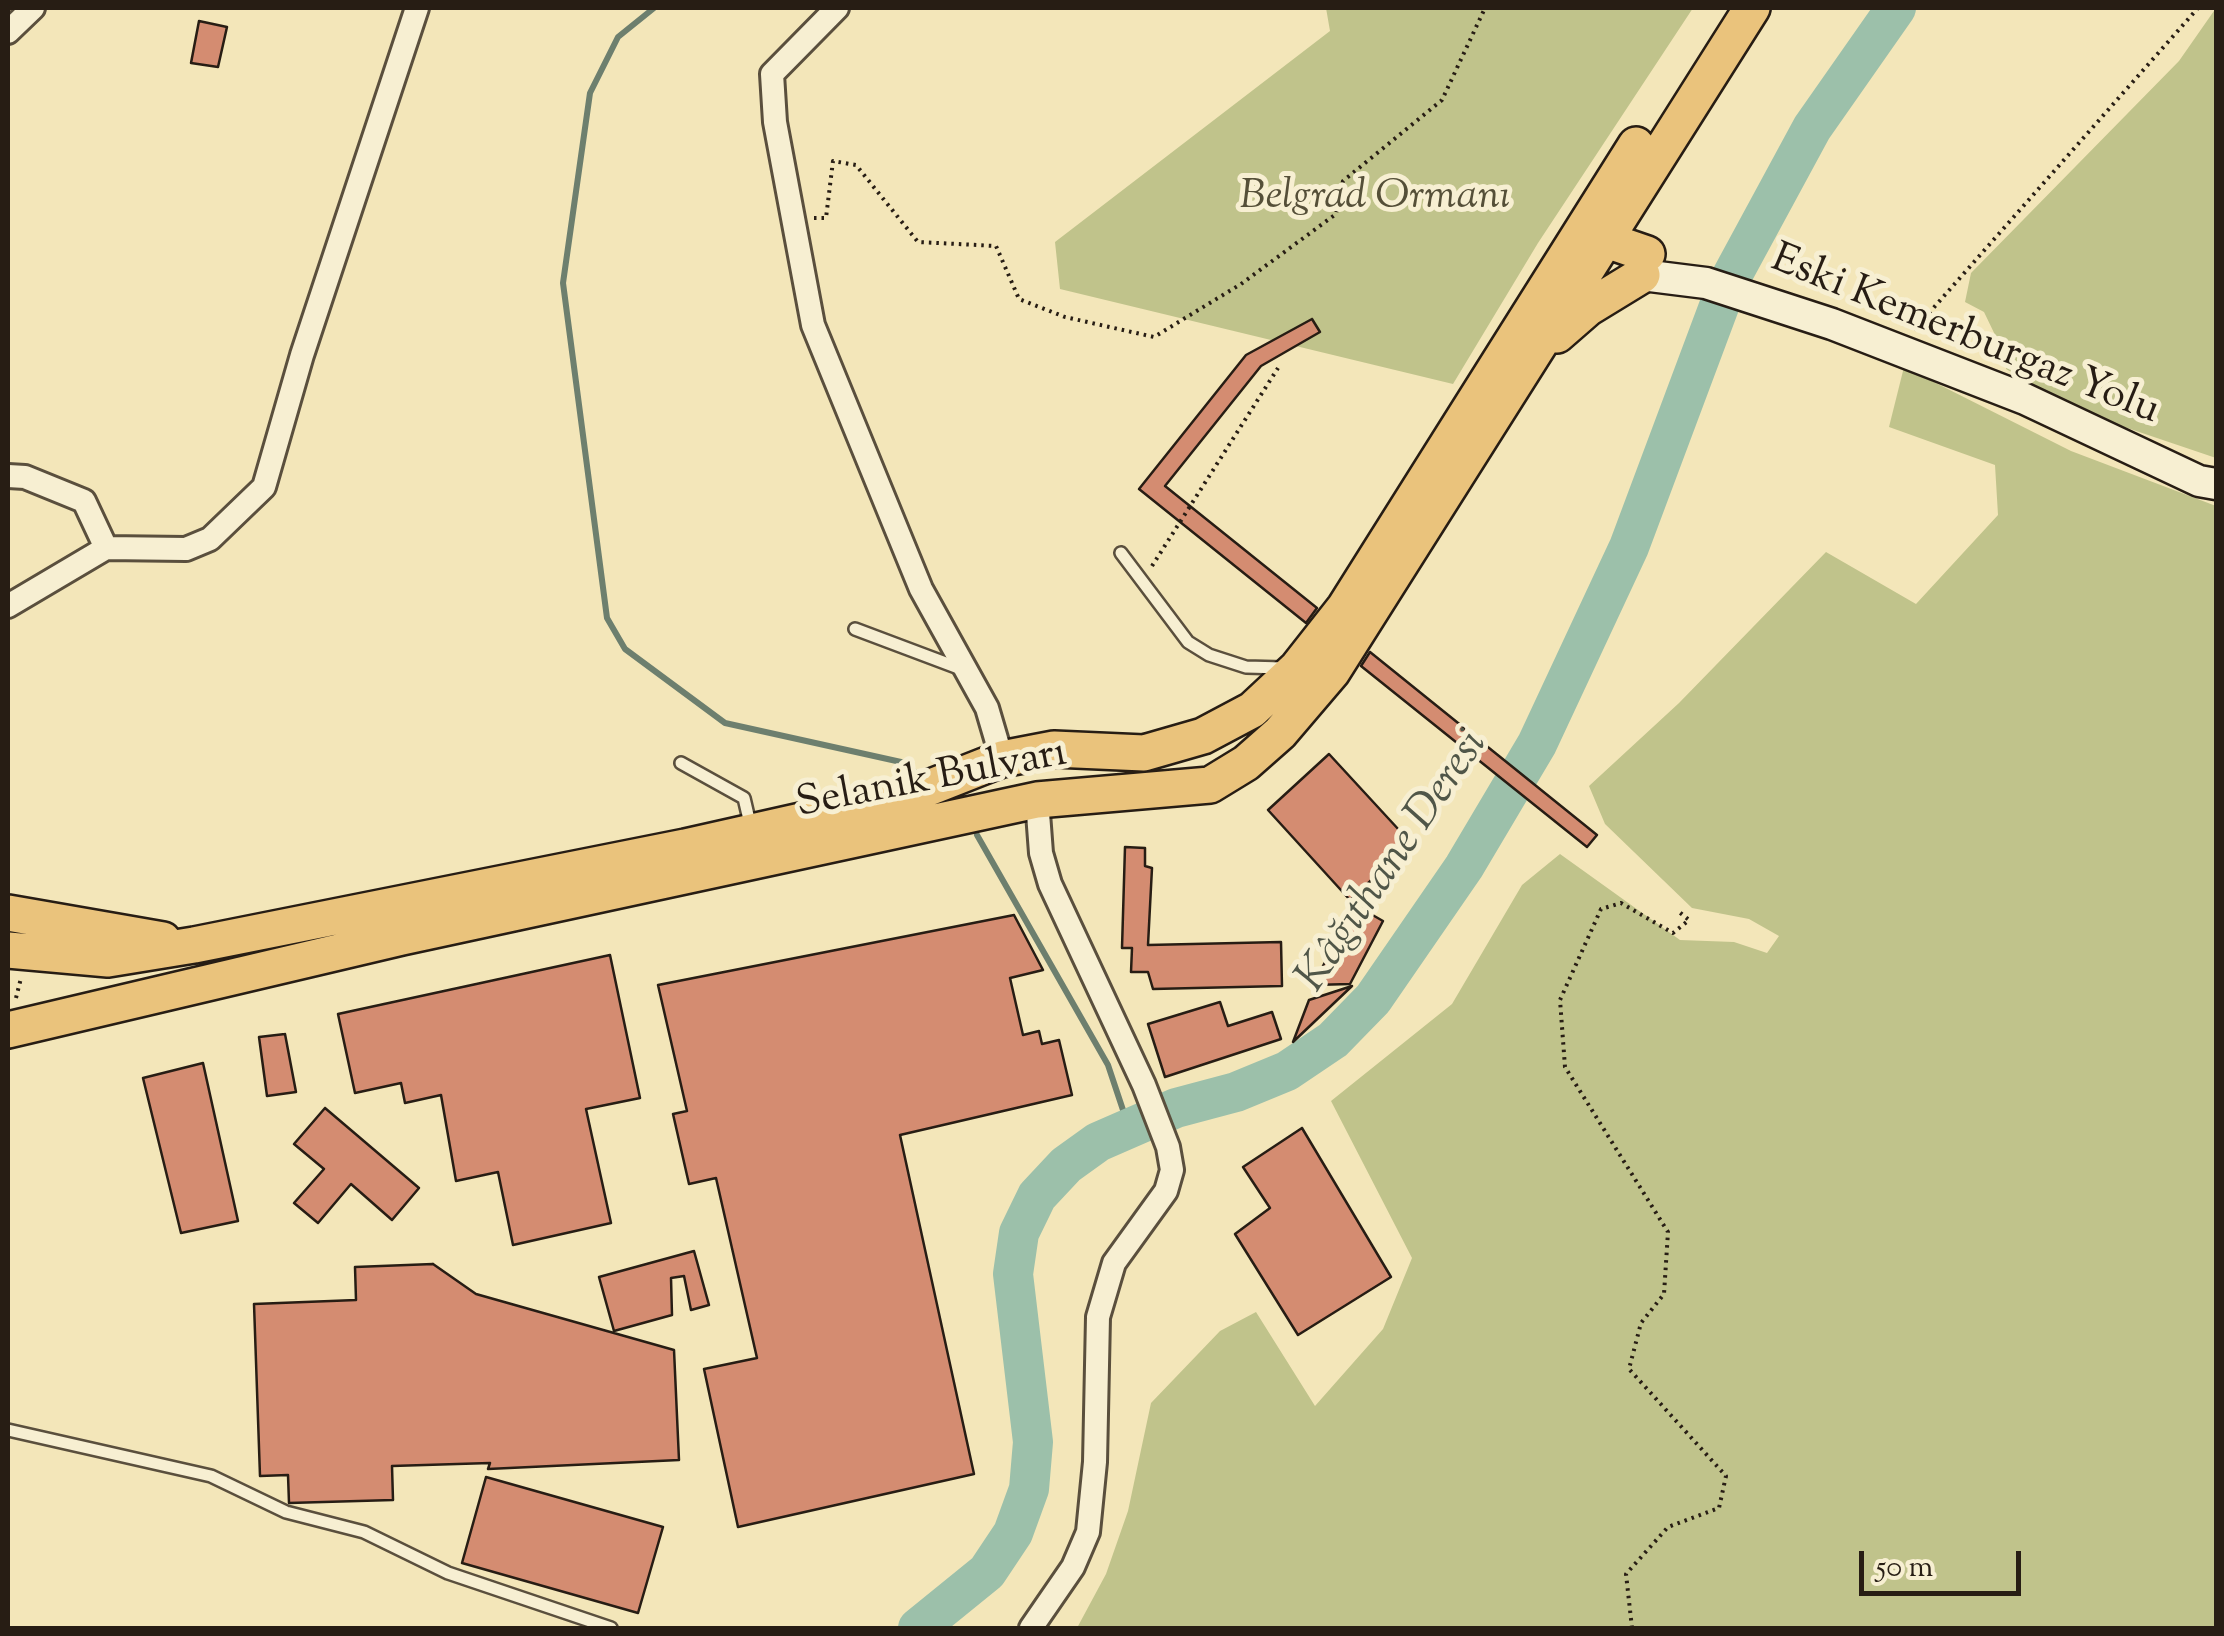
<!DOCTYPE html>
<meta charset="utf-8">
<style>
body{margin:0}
#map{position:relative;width:2224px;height:1636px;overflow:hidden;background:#f3e6b9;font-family:"Sorts Mill Goudy",serif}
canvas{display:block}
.frame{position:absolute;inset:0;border:10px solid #271d14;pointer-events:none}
.scale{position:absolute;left:1859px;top:1551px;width:162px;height:45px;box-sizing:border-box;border:5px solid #271d14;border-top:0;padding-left:12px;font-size:30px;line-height:35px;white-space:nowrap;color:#271d14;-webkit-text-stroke:8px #f7efd2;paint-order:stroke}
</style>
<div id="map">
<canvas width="2224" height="1636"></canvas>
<div class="frame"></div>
<div class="scale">50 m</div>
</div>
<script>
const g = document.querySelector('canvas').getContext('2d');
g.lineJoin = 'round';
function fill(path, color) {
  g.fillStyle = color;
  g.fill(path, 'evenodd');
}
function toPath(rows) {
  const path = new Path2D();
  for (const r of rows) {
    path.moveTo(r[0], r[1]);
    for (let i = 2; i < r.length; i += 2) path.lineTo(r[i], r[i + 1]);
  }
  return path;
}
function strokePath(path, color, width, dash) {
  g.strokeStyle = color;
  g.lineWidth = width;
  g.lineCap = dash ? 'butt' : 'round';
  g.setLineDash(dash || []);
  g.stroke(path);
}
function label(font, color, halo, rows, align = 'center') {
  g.font = font + ' "Sorts Mill Goudy",serif';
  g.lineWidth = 10;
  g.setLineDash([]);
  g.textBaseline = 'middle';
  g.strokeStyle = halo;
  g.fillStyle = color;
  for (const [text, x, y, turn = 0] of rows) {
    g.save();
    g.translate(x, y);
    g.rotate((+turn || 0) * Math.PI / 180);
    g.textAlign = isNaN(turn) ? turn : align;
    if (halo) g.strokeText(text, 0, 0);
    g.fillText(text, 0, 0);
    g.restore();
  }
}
fill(toPath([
 [1326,8,1693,8,1538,243,1453,384,1060,289,1055,242,1330,31],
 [2216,8,2216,458,2083,413,2006,369,2011,351,1997,339,1984,312,1965,302,1971,273,2179,61],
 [1904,367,2071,451,2216,506,2216,1628,1077,1628,1106,1574,1128,1511,1151,1403,1220,1331,1256,1312,1315,1406,1383,1329,1412,1258,1331,1101,1452,1004,1522,885,1560,854,1680,940,1734,942,1767,953,1779,936,1749,919,1692,908,1605,824,1589,786,1679,703,1826,552,1916,604,1998,515,1995,465,1889,427]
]), '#c0c38b');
strokePath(toPath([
 [654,8,618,37,590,93,563,283,607,618,625,649,725,723,901,762,916,773],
 [977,835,1108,1065,1129,1128]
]), '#6d7f6e', 6);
strokePath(toPath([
 [918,1628,987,1572,1013,1533,1029,1489,1033,1442,1013,1274,1019,1233,1037,1196,1066,1165,1098,1142,1176,1108,1236,1092,1287,1071,1333,1040,1373,999,1464,867,1537,744,1629,547,1727,285,1812,128,1896,8]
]), '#9cc0aa', 40);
const building = toPath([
 [199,21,227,27,218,67,191,63,199,21],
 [1312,319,1320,332,1261,366,1165,486,1317,608,1306,623,1139,489,1246,355,1312,319],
 [1370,652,1597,835,1587,847,1361,666,1370,652],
 [1329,754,1411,843,1350,900,1268,810,1329,754],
 [1125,847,1145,848,1145,866,1152,868,1148,945,1281,942,1282,986,1153,989,1148,972,1131,972,1132,948,1122,948,1125,847],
 [1355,905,1383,921,1350,984,1313,985,1355,905],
 [1014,915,1043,970,1010,978,1023,1035,1039,1031,1042,1044,1059,1040,1072,1095,900,1135,974,1474,738,1527,704,1369,757,1358,716,1178,689,1184,673,1114,687,1111,658,985,1014,915],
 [610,955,640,1098,586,1109,611,1223,513,1245,498,1172,456,1181,441,1095,405,1103,401,1083,355,1093,338,1014,610,955],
 [1352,986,1293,1042,1309,1000,1352,986],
 [1220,1002,1228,1026,1272,1012,1281,1039,1165,1077,1148,1024,1220,1002],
 [285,1034,296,1092,267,1096,259,1037,285,1034],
 [203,1063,238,1221,181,1233,143,1078,203,1063],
 [325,1108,419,1188,392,1220,351,1184,318,1223,294,1203,324,1169,294,1144,325,1108],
 [1302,1128,1391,1277,1298,1335,1235,1234,1270,1208,1243,1167,1302,1128],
 [694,1251,709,1305,691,1310,684,1276,671,1278,672,1315,614,1331,599,1277,694,1251],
 [433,1264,476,1294,674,1350,679,1460,488,1469,490,1463,392,1466,393,1500,289,1503,288,1475,260,1476,254,1304,356,1300,355,1267,433,1264],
 [486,1477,663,1527,638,1613,462,1563,486,1477]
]);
fill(building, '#d48c71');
strokePath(building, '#271d14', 2.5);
const service = toPath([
 [1121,553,1188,642,1209,655,1246,667,1283,668],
 [855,629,964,670],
 [681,763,744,798,751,828],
 [8,1430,211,1476,286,1512,364,1532,448,1573,611,1628]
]);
const minor = toPath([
 [837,8,772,74,775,122,813,325,921,589,987,708,1002,759],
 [8,32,33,8],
 [8,476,25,477,84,501,106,548],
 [8,606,106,548,186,549,210,539,264,487,302,355,417,8],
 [1031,1628,1073,1567,1088,1532,1095,1462,1098,1317,1114,1263,1166,1191,1172,1170,1168,1147,1144,1085,1050,884,1041,853,1037,800]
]);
const secondary = toPath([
 [1642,275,1706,283,1832,324,2025,399,2199,481,2216,484]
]);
const primary = toPath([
 [1586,233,1647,254],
 [1557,335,1588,308,1642,275],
 [8,913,163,940],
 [8,950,108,959,194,945,685,847,903,798,1002,759,1054,749,1144,753,1203,736,1252,710,1297,668,1345,607,1636,145],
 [8,1030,402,937,1037,800,1210,785,1246,763,1280,733,1332,672,1752,8]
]);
strokePath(service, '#5a4f3d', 16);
strokePath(minor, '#5a4f3d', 28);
strokePath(secondary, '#271d14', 35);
strokePath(primary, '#271d14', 40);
strokePath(toPath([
 [814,218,826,218,833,161,856,165,918,242,996,246,1019,299,1065,317,1154,337,1241,284,1336,214,1343,181,1442,100,1485,8],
 [1914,330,2198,8],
 [1152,566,1278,368],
 [16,998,21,978],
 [1632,1628,1626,1574,1668,1527,1719,1508,1726,1476,1629,1369,1641,1323,1664,1294,1668,1232,1565,1067,1560,1000,1601,909,1621,903,1673,933,1689,920,1678,911]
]), '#271d14', 4, [2.5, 5]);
strokePath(service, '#f7efd2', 11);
strokePath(minor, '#f7efd2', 22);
strokePath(secondary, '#f7efd2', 30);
strokePath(primary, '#eac37c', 35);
label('italic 42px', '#554f38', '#f7efd2', [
 ["Belgrad Ormanı",1375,200]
]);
label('42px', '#271d14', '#f7efd2', [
 ["Eski Kemerburgaz Yolu",1964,338,22],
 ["Selanik Bulvarı",932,782,-11]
]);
label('italic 45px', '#505648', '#f7efd2', [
 ["Kâğıthane Deresi",1395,863,-56]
]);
</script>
